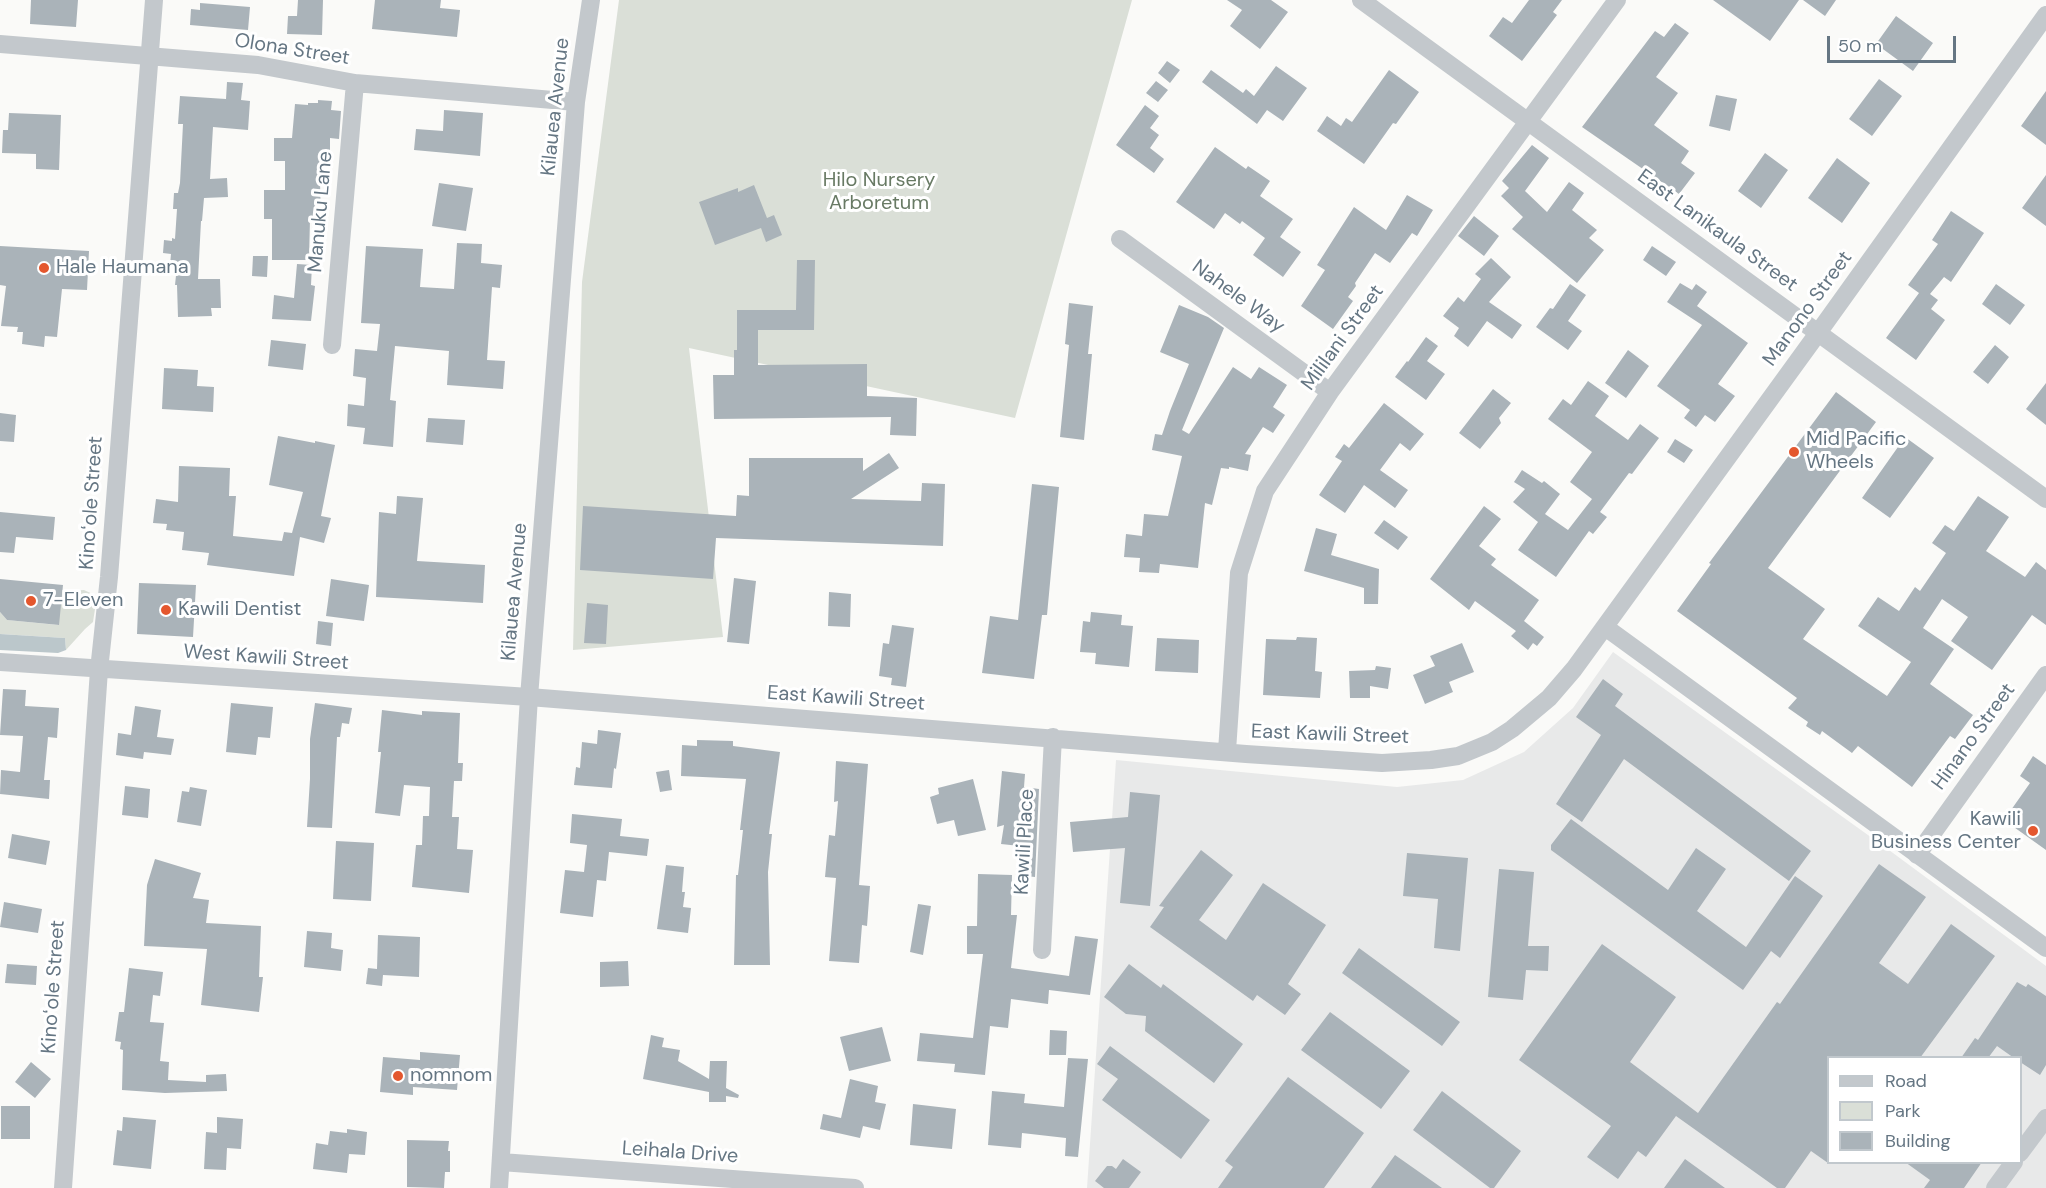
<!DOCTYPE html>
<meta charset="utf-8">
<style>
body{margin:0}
#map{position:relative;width:2046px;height:1188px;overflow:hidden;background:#fafaf8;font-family:"DM Sans",sans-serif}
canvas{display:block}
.legend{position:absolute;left:1827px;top:1056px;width:195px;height:108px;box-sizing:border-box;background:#fff;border:2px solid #c1c8cd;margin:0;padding:8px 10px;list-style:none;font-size:18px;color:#657683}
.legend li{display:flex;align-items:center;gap:12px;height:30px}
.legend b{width:30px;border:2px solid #c1c8cd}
.scale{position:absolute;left:1827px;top:36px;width:129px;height:27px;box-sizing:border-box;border:3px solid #657683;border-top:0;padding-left:8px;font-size:18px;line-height:21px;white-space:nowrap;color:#657683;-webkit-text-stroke:4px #fff;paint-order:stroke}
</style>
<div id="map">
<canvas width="2046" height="1188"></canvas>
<ul class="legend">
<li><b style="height:8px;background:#c3c8cc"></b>Road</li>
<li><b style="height:16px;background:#dadfd7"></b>Park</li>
<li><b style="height:16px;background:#aab3b9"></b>Building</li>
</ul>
<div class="scale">50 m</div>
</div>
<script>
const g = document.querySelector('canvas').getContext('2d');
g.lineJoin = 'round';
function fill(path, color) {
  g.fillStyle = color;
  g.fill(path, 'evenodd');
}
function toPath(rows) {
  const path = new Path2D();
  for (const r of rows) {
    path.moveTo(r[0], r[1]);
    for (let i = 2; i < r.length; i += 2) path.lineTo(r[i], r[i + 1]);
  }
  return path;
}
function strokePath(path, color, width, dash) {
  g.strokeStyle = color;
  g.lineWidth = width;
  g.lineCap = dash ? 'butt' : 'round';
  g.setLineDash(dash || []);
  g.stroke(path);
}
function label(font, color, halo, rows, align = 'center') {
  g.font = font + ' "DM Sans",sans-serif';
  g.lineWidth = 6;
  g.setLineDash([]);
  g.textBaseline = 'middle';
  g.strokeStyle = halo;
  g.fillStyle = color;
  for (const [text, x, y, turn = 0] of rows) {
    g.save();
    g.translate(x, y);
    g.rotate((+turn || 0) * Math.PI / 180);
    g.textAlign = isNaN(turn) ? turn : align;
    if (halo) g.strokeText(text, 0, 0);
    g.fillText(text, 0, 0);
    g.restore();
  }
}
fill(toPath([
 [1613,652,1893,853,2046,966,2046,1188,1087,1188,1116,760,1397,787,1463,780,1524,752,1573,708],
 [1828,1058,2020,1058,2020,1162,1828,1162]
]), '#e8e9e9');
fill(toPath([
 [619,0,1132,0,1015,418,689,348,723,637,573,650,582,282],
 [84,590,97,596,93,622,85,629,66,650,65,638,0,634,0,612,7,620,58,625,62,591]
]), '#dadfd7');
fill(toPath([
 [0,634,65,638,66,650,58,653,0,650]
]), '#bbc7cb');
fill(toPath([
 [31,0,78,0,76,27,30,24],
 [298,0,323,0,322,35,287,34,288,16,297,16],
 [375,0,441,0,440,8,460,10,457,37,372,29],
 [1227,0,1271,0,1288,12,1260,49,1230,26,1242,10],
 [1529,0,1562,0,1553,12,1557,15,1522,61,1489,36,1503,17,1512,23],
 [1713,0,1799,0,1770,41],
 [1803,0,1836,0,1825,16],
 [200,3,250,7,248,30,190,25,191,9,200,10],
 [1896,16,1933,43,1913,71,1876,44],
 [1675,23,1689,33,1656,77,1678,93,1654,125,1689,151,1681,163,1695,173,1679,194,1582,127,1655,31,1664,37],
 [1167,61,1180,70,1170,83,1158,73],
 [1276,66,1307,88,1283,121,1267,110,1257,124,1202,82,1211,70,1243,93,1246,89,1254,96],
 [1389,70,1419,92,1396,124,1393,123,1364,164,1317,131,1327,116,1341,126,1346,118,1352,122],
 [1879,79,1902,96,1872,136,1849,119],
 [1156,81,1168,90,1158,102,1146,93],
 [227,82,243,83,241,100,250,101,248,130,213,127,210,179,227,178,228,197,204,198,202,221,201,221,198,279,220,279,221,308,211,308,212,316,178,317,177,285,175,285,177,266,170,265,171,254,163,253,164,240,172,241,172,238,175,239,177,209,173,209,174,193,178,193,180,183,183,124,178,124,180,96,226,99],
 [2046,91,2046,145,2021,126],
 [1716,95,1737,99,1730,131,1709,126],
 [318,100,332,101,331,110,341,111,339,139,330,138,330,182,320,182,321,219,310,219,309,260,272,260,272,219,264,219,264,190,285,190,285,161,274,161,274,138,292,138,295,104,308,105,308,103,318,103],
 [1145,105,1159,116,1150,128,1159,135,1150,148,1164,159,1154,173,1116,145],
 [444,110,483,113,480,156,414,150,416,129,443,131],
 [9,113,61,115,59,170,36,169,36,154,2,153,3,130,8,130],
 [1532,145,1549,158,1525,191,1547,212,1569,182,1584,193,1572,210,1597,230,1589,238,1604,250,1577,283,1512,229,1523,217,1501,196,1509,188,1502,181],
 [1215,147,1246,169,1248,166,1270,181,1260,196,1293,219,1280,237,1301,252,1283,277,1253,255,1265,238,1242,221,1240,224,1225,213,1214,229,1176,202],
 [1765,153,1788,170,1761,208,1738,191],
 [1837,158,1870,183,1842,223,1808,198],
 [2046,175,2046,226,2022,208],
 [439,183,473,188,466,231,432,226],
 [754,185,767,218,774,215,782,235,766,242,761,228,715,245,699,202,738,188,738,192],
 [1407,195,1433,210,1417,236,1412,233,1390,263,1375,253,1355,283,1356,286,1348,297,1353,301,1333,329,1301,306,1325,270,1317,265,1354,207,1386,230],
 [1951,211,1984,233,1951,282,1944,277,1930,294,1938,300,1931,309,1945,320,1916,360,1886,338,1919,293,1908,285,1938,244,1932,240],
 [1474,216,1499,236,1484,256,1458,236],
 [457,243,482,244,481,263,502,265,500,288,492,287,487,360,505,361,503,389,447,385,449,351,395,346,390,400,396,401,393,447,363,444,365,428,347,426,348,404,364,406,366,378,353,376,355,349,377,351,380,324,361,323,366,246,423,249,420,287,454,289],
 [0,246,89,251,87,290,62,289,57,337,45,336,44,347,22,344,23,332,17,332,18,327,1,326,6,286,0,285],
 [1652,246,1676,262,1666,276,1643,260],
 [253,256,268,256,267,277,252,276],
 [1491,258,1511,277,1489,302,1522,325,1512,339,1487,321,1468,347,1454,336,1459,328,1443,316,1458,297,1464,302,1481,279,1475,274],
 [797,260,815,260,814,330,758,330,758,365,867,364,867,396,917,398,916,436,890,435,891,417,714,419,713,375,734,375,734,350,737,350,737,310,796,310],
 [297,264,312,265,311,285,315,286,311,321,272,319,274,295,294,298],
 [1680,283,1692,290,1696,284,1707,292,1697,306,1748,343,1718,384,1735,396,1715,422,1705,415,1696,427,1684,418,1690,410,1657,386,1702,325,1667,302],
 [1570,284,1586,295,1568,321,1582,331,1568,350,1536,327,1550,308,1553,309],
 [1996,284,2025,305,2010,325,1982,304],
 [1069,303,1093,306,1088,354,1092,354,1084,440,1060,437,1069,345,1065,344],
 [1179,305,1208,317,1224,328,1182,430,1189,434,1233,367,1251,379,1259,367,1287,385,1273,407,1285,415,1273,433,1263,427,1245,454,1251,455,1248,471,1229,467,1229,469,1221,468,1212,505,1205,503,1198,568,1160,564,1159,573,1139,572,1140,558,1124,557,1126,534,1142,536,1144,514,1168,516,1182,456,1152,450,1155,434,1162,435,1170,411,1189,364,1160,352],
 [1426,337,1438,346,1427,361,1445,374,1426,400,1395,377,1407,361,1408,362],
 [271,340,306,344,303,370,268,366],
 [1995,345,2009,357,1988,384,1973,372],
 [1628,350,1649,366,1626,398,1605,383],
 [164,368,198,370,197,386,214,387,213,412,162,409],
 [1588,381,1609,396,1595,416,1628,440,1640,424,1659,438,1632,474,1629,473,1600,512,1607,517,1593,534,1589,531,1556,577,1518,550,1538,522,1513,502,1525,489,1514,482,1522,470,1542,483,1544,481,1560,494,1545,514,1568,530,1592,499,1570,482,1592,452,1548,419,1563,399,1571,405],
 [2046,383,2046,425,2026,409],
 [1493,389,1511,403,1499,418,1501,423,1480,449,1459,433],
 [1836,392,1876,422,1768,568,1825,609,1803,639,1887,696,1911,662,1858,626,1878,597,1899,611,1915,587,1920,591,1946,553,1932,543,1945,525,1954,531,1978,496,2009,517,1986,551,2025,577,2036,562,2046,570,2046,625,2032,615,1992,670,1951,641,1968,617,1942,599,1923,628,1954,649,1930,684,1973,715,1955,739,1950,736,1912,787,1858,746,1852,753,1822,731,1820,735,1806,726,1808,722,1788,708,1797,698,1677,611,1711,564,1709,563],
 [1384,403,1424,434,1410,451,1400,443,1380,470,1408,490,1395,508,1364,485,1345,513,1319,495,1342,461,1335,457,1344,444,1349,448],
 [0,413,16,415,14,442,0,441],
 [428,418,465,420,463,445,426,442],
 [278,436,315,443,315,441,335,445,321,516,331,518,324,543,300,537,294,576,207,565,209,553,182,550,184,532,166,530,167,524,153,523,156,499,178,502,179,466,230,468,229,496,236,496,233,536,282,541,284,532,292,533,303,492,269,485],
 [1905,437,1934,458,1890,518,1862,498],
 [1675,439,1693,450,1684,463,1667,452],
 [889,453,899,468,851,499,921,501,922,483,945,484,943,546,716,538,713,579,580,570,583,506,736,516,737,495,749,496,749,458,863,458,863,471],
 [1032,484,1059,487,1047,615,1042,615,1034,679,982,673,990,616,1018,620],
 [397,496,423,498,417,561,485,565,483,603,376,597,379,512,396,514],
 [1484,506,1501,519,1479,546,1496,559,1491,565,1539,600,1524,621,1544,637,1537,646,1533,643,1528,650,1511,636,1516,631,1475,601,1469,610,1430,579],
 [0,512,55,517,53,540,16,537,14,553,0,552],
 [1384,520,1408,537,1398,550,1374,533],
 [1316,528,1337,534,1331,555,1379,569,1378,604,1364,604,1364,588,1304,571],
 [734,578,756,581,749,644,727,642],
 [0,579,63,585,59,625,7,620,0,612],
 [331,579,369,585,364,621,326,616],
 [139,583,196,585,193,637,137,634],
 [829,592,851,594,850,627,828,626],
 [587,603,608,605,606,644,584,643],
 [1091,612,1122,615,1121,625,1133,626,1129,667,1095,664,1096,653,1080,652,1083,621,1090,622],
 [318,621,333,623,331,646,316,644],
 [892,625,914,628,906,687,891,685,892,678,879,676,883,643,889,644],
 [1297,637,1317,638,1315,671,1322,672,1320,698,1263,695,1266,639,1296,640],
 [1157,638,1199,640,1198,673,1155,671],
 [1462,643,1474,672,1449,682,1453,692,1425,704,1413,675,1435,666,1430,656],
 [1376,666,1391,668,1388,689,1370,686,1370,698,1350,698,1349,671,1375,670],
 [1603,679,1623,694,1615,706,1811,851,1789,881,1624,759,1582,822,1556,804,1601,735,1576,717],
 [3,689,26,690,25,706,59,708,57,738,48,737,44,780,50,780,49,799,0,794,1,770,20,772,23,736,0,735],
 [231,703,273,707,270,738,258,737,256,755,226,752],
 [315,703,352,708,349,724,342,723,340,737,337,737,332,828,307,827,310,779,310,739],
 [135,706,161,710,157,737,174,739,171,755,144,752,143,759,116,755,118,733,131,735],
 [382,710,422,715,422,711,460,713,458,763,463,763,462,781,454,781,452,817,459,817,457,849,473,850,469,893,412,887,416,845,422,845,423,816,429,816,430,787,404,785,400,816,375,813,381,752,378,752],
 [598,730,621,733,616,769,614,768,612,788,574,785,576,767,580,768,582,742,597,744],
 [697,740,733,741,733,746,780,752,769,834,772,834,768,872,770,965,734,965,736,875,738,875,743,830,740,830,746,779,681,776,682,745,697,746],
 [2033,756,2046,765,2046,850,2004,820,2030,783,2020,776],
 [836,761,868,764,859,885,870,886,867,926,862,925,859,963,829,961,836,878,825,877,829,835,835,836,838,801,834,802],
 [669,770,672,790,660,792,656,772],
 [1002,771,1025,774,1024,787,1039,789,1035,877,1016,875,1020,846,1001,844,1004,825,997,827],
 [973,779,986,830,958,836,954,820,937,824,930,797,939,794,938,788],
 [125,786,150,789,148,818,122,815],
 [190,787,207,790,201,826,177,822,182,791,189,792],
 [1130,792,1160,795,1150,906,1120,903,1125,848,1073,852,1070,822,1128,817],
 [572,814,622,819,620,836,649,839,647,856,609,852,606,881,597,880,593,917,560,913,565,870,584,872,587,845,570,843],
 [1571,819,1668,890,1696,848,1726,869,1697,911,1746,947,1795,876,1823,896,1780,958,1771,951,1743,990,1551,850,1551,845],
 [12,834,50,841,46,865,8,858],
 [336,841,374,843,371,901,333,899],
 [1201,850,1233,875,1199,920,1226,940,1263,883,1326,925,1288,984,1301,994,1285,1015,1257,995,1253,1001,1150,927,1164,907,1159,906],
 [1407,853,1468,858,1460,951,1434,948,1438,899,1403,896],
 [155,859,201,873,193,898,209,900,206,923,261,926,259,977,263,977,259,1012,201,1005,207,949,144,946,147,885],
 [1879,864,1926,897,1879,963,1908,984,1951,924,1995,956,1920,1058,1828,1058,1828,1163,1811,1151,1785,1188,1777,1188,1676,1116,1646,1157,1638,1151,1618,1179,1587,1157,1611,1126,1519,1060,1602,944,1676,997,1630,1062,1698,1113,1777,1002,1780,1004],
 [666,865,684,867,682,892,685,892,683,907,691,908,688,933,657,929],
 [1499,869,1534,872,1528,946,1549,946,1548,971,1526,970,1523,1000,1488,997],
 [978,874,1012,875,1011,915,1017,915,1011,968,1069,976,1075,936,1098,939,1090,995,1049,990,1048,1004,1011,999,1008,1028,990,1026,985,1075,954,1072,955,1064,917,1061,920,1033,973,1038,983,954,967,954,967,926,977,926],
 [4,902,42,909,38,933,0,927],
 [918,904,931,906,923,955,910,952],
 [307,931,332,933,331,948,343,950,341,971,304,967],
 [378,935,420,937,419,977,383,975,382,986,366,984,368,968,377,969],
 [1359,948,1460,1022,1442,1046,1342,973],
 [628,961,629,986,600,987,600,962],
 [7,964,37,966,36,985,5,983],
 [1129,964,1161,988,1163,984,1243,1044,1214,1083,1145,1031,1146,1016,1126,1014,1104,997],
 [129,968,163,972,160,996,153,995,150,1022,164,1023,160,1061,169,1062,168,1080,206,1082,206,1075,226,1074,227,1091,165,1093,122,1090,123,1050,120,1049,121,1042,115,1041,119,1012,124,1012],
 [2017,982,2026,987,2028,984,2046,996,2046,1065,2040,1075,2020,1062,2020,1058,2014,1058,1997,1046,1988,1058,1961,1058,1975,1038,1978,1040],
 [1330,1012,1410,1071,1381,1109,1301,1050],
 [882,1027,891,1061,849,1071,840,1037],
 [1050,1030,1067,1031,1066,1055,1049,1055],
 [651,1035,664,1038,662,1047,680,1050,678,1061,709,1079,710,1061,727,1061,726,1088,739,1095,738,1098,726,1096,726,1102,709,1102,709,1092,643,1079],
 [1110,1046,1210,1120,1181,1159,1102,1100,1118,1079,1097,1064],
 [420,1052,460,1055,457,1090,413,1087,413,1095,380,1092,383,1057,420,1060],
 [1068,1058,1088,1059,1078,1157,1065,1156,1066,1138,1022,1133,1021,1148,988,1145,992,1091,1025,1094,1024,1103,1064,1107],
 [31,1062,51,1079,35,1098,15,1082],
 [1288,1077,1364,1133,1324,1188,1218,1188,1233,1167,1225,1161],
 [850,1079,878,1086,875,1102,886,1104,880,1130,863,1126,860,1138,820,1129,823,1114,841,1118],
 [1442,1091,1521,1151,1494,1188,1490,1188,1413,1130],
 [913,1104,956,1109,952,1149,910,1145],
 [1,1106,30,1106,30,1139,1,1139],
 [123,1117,156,1120,151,1169,113,1165,117,1130,122,1131],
 [217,1117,243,1119,241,1149,227,1148,226,1170,204,1169,206,1132,217,1133],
 [347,1129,367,1132,365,1155,349,1154,347,1173,313,1169,316,1143,328,1145,330,1131,347,1133],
 [407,1140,449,1141,448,1151,450,1151,450,1172,445,1172,444,1188,407,1187],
 [1395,1155,1442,1188,1371,1188],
 [1123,1159,1141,1172,1129,1188,1104,1188,1095,1181,1107,1166,1112,1166,1116,1169],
 [1685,1159,1725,1188,1664,1188],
 [1905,1162,1982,1162,1964,1188,1924,1188,1930,1180]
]), '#aab3b9');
strokePath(toPath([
 [1361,0,2046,499],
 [0,44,258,65,355,83,576,102],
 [1120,239,1330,392],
 [332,345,355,83],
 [1605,627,2046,948],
 [0,662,529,697,1246,754,1382,763,1431,760,1458,756,1492,742,1512,729,1549,698,1574,669,1818,333,2046,15],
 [1227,751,1239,573,1265,491,1330,392,1617,0],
 [1917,855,2046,675],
 [1042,950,1053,737],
 [2020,1153,2046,1118],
 [501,1162,855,1188],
 [63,1188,99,670,109,577,154,0],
 [499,1188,529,697,576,102,591,0],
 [1995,1188,2014,1162]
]), '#c3c8cc', 18);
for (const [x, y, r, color] of [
 [44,268,6,"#e4572e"],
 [1794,452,6,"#e4572e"],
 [31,601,6,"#e4572e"],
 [166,610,6,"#e4572e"],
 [2033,831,6,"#e4572e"],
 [398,1076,6,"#e4572e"]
]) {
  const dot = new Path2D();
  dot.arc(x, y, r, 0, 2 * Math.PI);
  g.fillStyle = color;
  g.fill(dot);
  strokePath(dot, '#fff', 2);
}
label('20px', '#657683', '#fff', [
 ["Olona Street",292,50,9],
 ["Kilauea Avenue",556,107,-84],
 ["Manuku Lane",321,212,-85],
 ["East Lanikaula Street",1717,231,36],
 ["Nahele Way",1238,297,36],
 ["Manono Street",1808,309,-54],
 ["Mililani Street",1343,338,-54],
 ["Kinoʻole Street",92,503,-86],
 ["Kilauea Avenue",515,592,-85],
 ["West Kawili Street",266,658,4],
 ["East Kawili Street",846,699,4],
 ["East Kawili Street",1330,735,2],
 ["Hinano Street",1974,737,-54],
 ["Kawili Place",1025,842,-87],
 ["Kinoʻole Street",54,987,-86],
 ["Leihala Drive",680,1153,4]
]);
label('20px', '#687a64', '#fff', [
 ["Hilo Nursery",879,181],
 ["Arboretum",879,204]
]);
label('20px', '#657683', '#fff', [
 ["Hale Haumana",56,268],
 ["Mid Pacific",1806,440],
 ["Wheels",1806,463],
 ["7-Eleven",43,601],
 ["Kawili Dentist",178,610],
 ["Kawili",2021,820,"right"],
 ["Business Center",2021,843,"right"],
 ["nomnom",410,1076]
], 'left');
</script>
